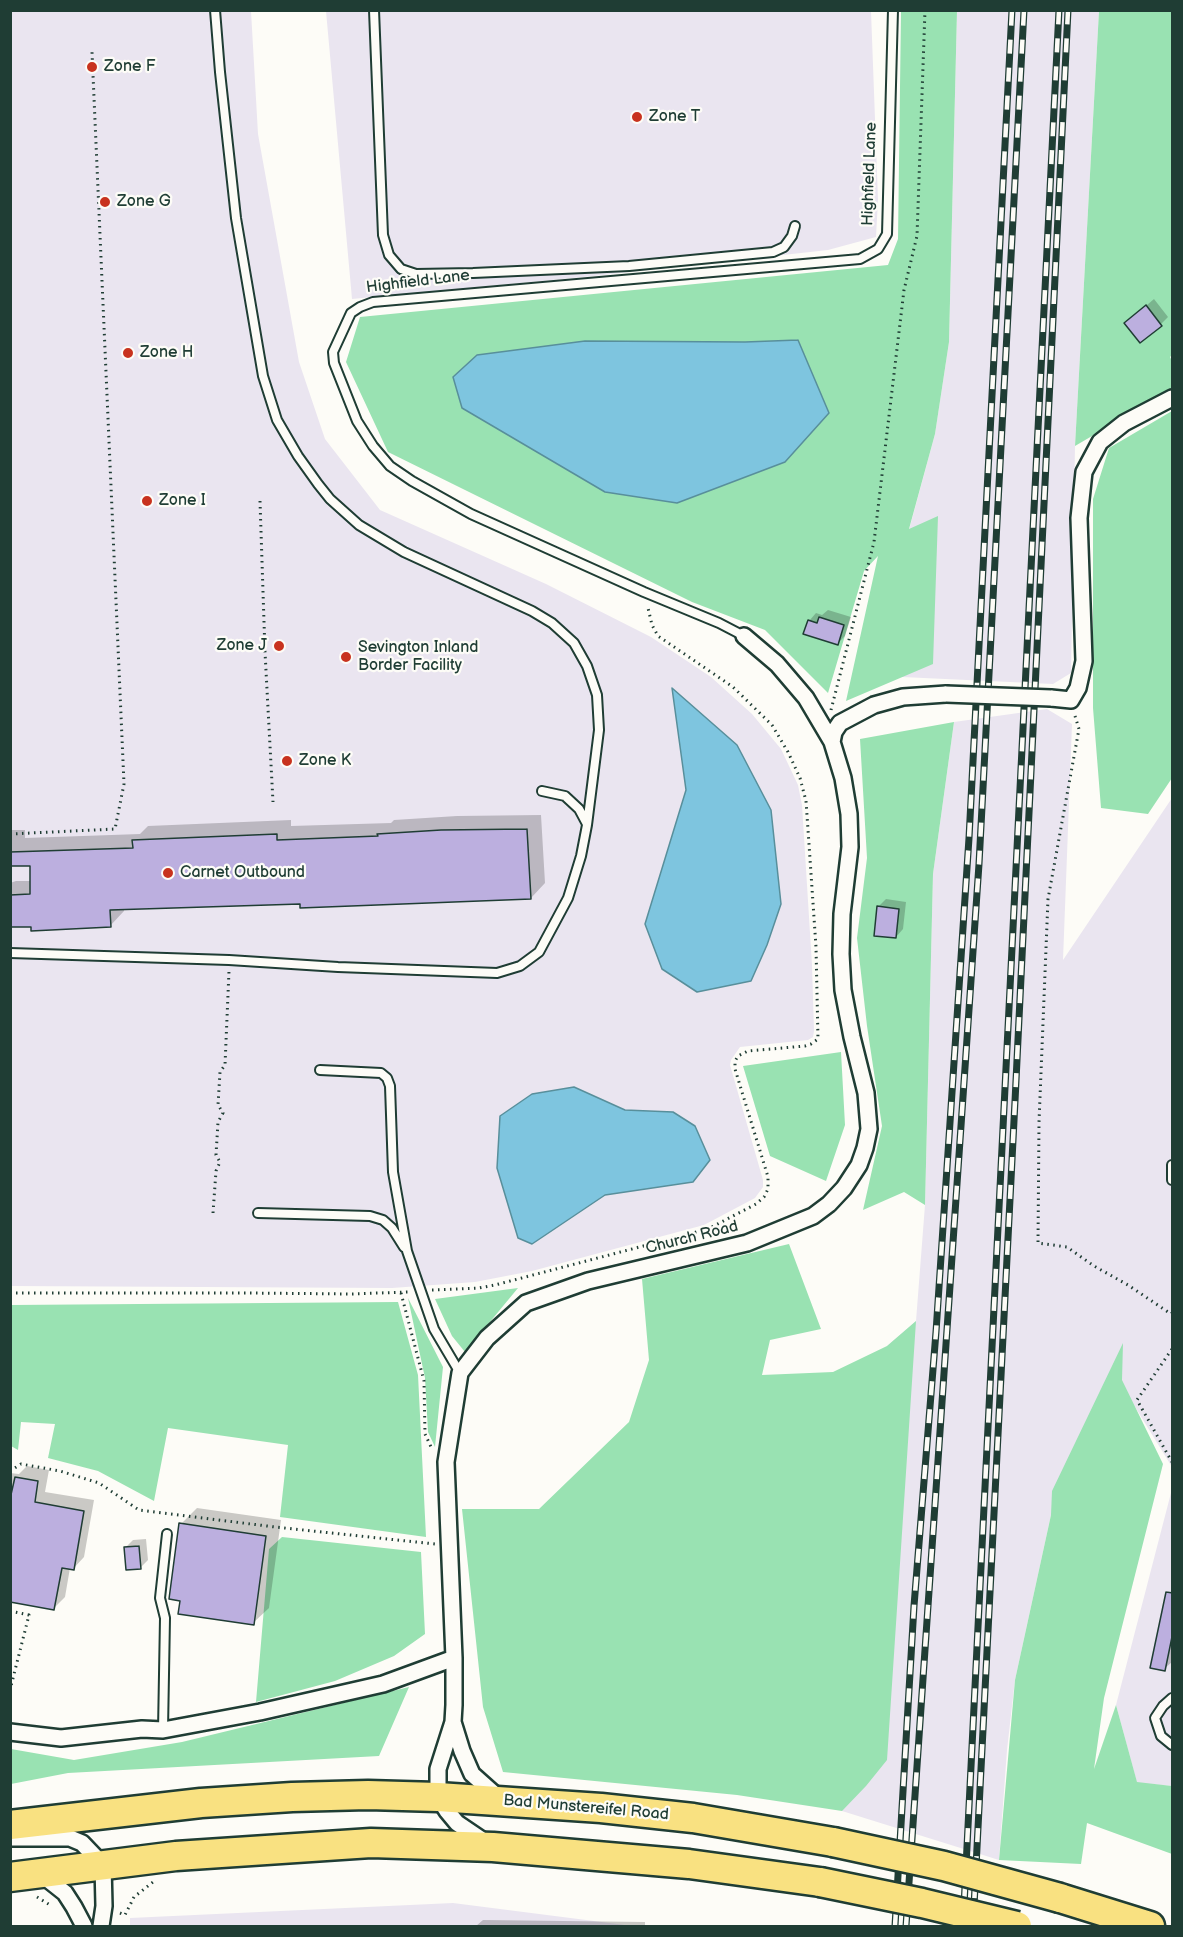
<!DOCTYPE html>
<style>
body{margin:0}
#map{position:relative;width:1183px;height:1937px;overflow:hidden;background:#fdfcf7;font-family:"Balsamiq Sans",sans-serif}
canvas{display:block}
.frame{position:absolute;inset:0;border:12px solid #1f3d34;pointer-events:none}
</style>
<div id="map">
<canvas width="1183" height="1937"></canvas>
<div class="frame"></div>
</div>
<script>
const g = document.querySelector('canvas').getContext('2d');
g.lineJoin = 'round';
function fill(path, color) {
  g.fillStyle = color;
  g.fill(path, 'evenodd');
}
function toPath(rows) {
  const path = new Path2D();
  for (const r of rows) {
    path.moveTo(r[0], r[1]);
    for (let i = 2; i < r.length; i += 2) path.lineTo(r[i], r[i + 1]);
  }
  return path;
}
function strokePath(path, color, width, dash) {
  g.strokeStyle = color;
  g.lineWidth = width;
  g.lineCap = dash ? 'butt' : 'round';
  g.setLineDash(dash || []);
  g.stroke(path);
}
function label(font, color, halo, rows, align = 'center') {
  g.font = font + ' "Balsamiq Sans",sans-serif';
  g.lineWidth = 4.5;
  g.setLineDash([]);
  g.textBaseline = 'middle';
  g.strokeStyle = halo;
  g.fillStyle = color;
  for (const [text, x, y, turn = 0] of rows) {
    g.save();
    g.translate(x, y);
    g.rotate((+turn || 0) * Math.PI / 180);
    g.textAlign = isNaN(turn) ? turn : align;
    if (halo) g.strokeText(text, 0, 0);
    g.fillText(text, 0, 0);
    g.restore();
  }
}
fill(toPath([
 [11,11,251,11,258,134,299,362,325,439,380,510,546,584,651,637,711,677,752,714,781,749,798,785,802,805,812,965,814,1031,813,1037,808,1040,740,1047,731,1060,730,1065,763,1180,763,1187,755,1198,704,1225,532,1271,475,1282,392,1288,11,1286],
 [326,11,871,11,878,200,876,237,828,250,594,276,352,299],
 [957,11,1099,11,1075,446,1071,673,1053,684,902,677,909,530,935,434,949,342],
 [1047,709,1072,724,1063,960,1172,798,1172,1467,1132,1402,1051,1515,1015,1680,1007,1750,999,1860,842,1811,830,1727,887,1346,916,1321,925,1205,933,874,954,722],
 [1172,1489,1172,1786,1137,1783,1116,1705],
 [453,1903,633,1926,130,1926,130,1918]
]), '#eae5f0');
fill(toPath([
 [901,11,957,11,949,342,935,434,909,529,938,516,933,664,846,701,878,556,864,571,828,693,765,630,692,602,388,452,346,362,360,317,888,265,898,239],
 [797,340,677,503,605,492,462,408,745,342],
 [819,617,844,625,838,645,803,634,808,620,817,623],
 [1099,11,1172,11,1172,355,1170,357,1172,361,1172,389,1075,446],
 [1146,306,1162,326,1140,343,1124,323],
 [1172,411,1172,778,1148,814,1101,808,1093,708,1093,499,1109,448],
 [954,722,933,874,925,1205,904,1192,863,1210,882,1126,867,1026,857,938,867,858,860,739],
 [877,907,899,909,896,938,874,936],
 [841,1052,845,1125,826,1181,770,1156,743,1066],
 [789,1244,821,1329,770,1340,762,1375,833,1372,887,1346,916,1321,887,1760,866,1786,842,1811,737,1795,503,1772,483,1707,462,1509,539,1509,629,1422,649,1360,642,1279],
 [518,1288,465,1352,452,1336,435,1299],
 [408,1298,443,1367,435,1447,428,1432,425,1378],
 [398,1302,418,1375,426,1537,280,1517,288,1445,168,1428,154,1501,98,1471,48,1458,55,1424,21,1422,18,1450,11,1446,11,1305],
 [1123,1343,1122,1380,1163,1464,1104,1698,1094,1769,1116,1705,1137,1782,1172,1786,1172,1854,1087,1823,1081,1864,999,1860,1015,1680,1051,1515,1052,1491],
 [282,1537,421,1552,425,1634,394,1656,335,1681,256,1702,269,1549],
 [409,1687,379,1756,68,1773,11,1784,11,1749,74,1760,182,1742]
]), '#99e2b2');
const water = toPath([
 [798,340,829,413,785,462,677,503,605,492,462,408,453,377,477,355,585,341,745,342,798,340],
 [672,688,737,745,771,810,781,904,767,945,751,981,697,992,662,969,645,924,686,790,672,688],
 [574,1087,625,1110,673,1112,695,1126,710,1160,693,1182,605,1195,532,1244,518,1238,497,1168,500,1116,532,1094,574,1087]
]);
fill(water, '#7ec5df');
strokePath(water, '#588f9b', 1.5);
fill(toPath([
 [1154,299,1168,317,1161,324,1126,323],
 [828,610,851,617,845,636,837,644,809,621,816,613,822,615],
 [541,815,545,883,531,898,124,908,124,911,110,926,10,926,10,883,16,881,32,881,31,864,10,865,10,830,25,830,25,838,140,834,148,826,291,820,291,826,391,823,394,820,457,816],
 [886,899,906,902,903,929,896,937,878,907],
 [27,1466,49,1470,45,1492,94,1500,84,1557,73,1569,70,1568,65,1597,54,1608,10,1600,10,1473,19,1474],
 [197,1508,281,1520,269,1608,253,1623,181,1600,181,1524],
 [146,1539,148,1560,141,1567,125,1548,133,1540],
 [1172,1608,1172,1662,1164,1669],
 [483,1920,645,1922,645,1926,476,1926]
]), '#0003');
const building = toPath([
 [1146,305,1162,326,1140,343,1124,323,1146,305],
 [819,617,844,625,838,645,803,634,808,620,817,623,819,617],
 [527,829,531,899,300,908,300,904,110,910,111,927,31,931,31,927,10,927,10,895,30,894,30,866,10,866,10,852,133,848,132,840,277,834,277,840,378,836,377,834,441,830,527,829],
 [877,906,899,909,896,938,874,936,877,906],
 [15,1477,38,1481,35,1502,84,1511,74,1570,62,1568,54,1610,10,1602,10,1499,15,1477],
 [179,1523,266,1536,254,1625,178,1614,180,1601,169,1599,179,1523],
 [139,1546,141,1569,126,1570,124,1547,139,1546],
 [1166,1592,1173,1593,1173,1632,1165,1671,1150,1668,1166,1592]
]);
fill(building, '#bcafdf');
strokePath(building, '#1f3d34', 1.5);
const lane = toPath([
 [374,10,383,235,389,255,401,269,416,274,473,273,629,266,773,252,784,247,792,236,795,226],
 [744,636,719,623,644,592,471,514,412,481,390,466,373,446,357,421,334,363,333,352,351,313,360,307,373,302,860,259,878,249,887,234,893,10],
 [542,791,565,796,579,809,587,824],
 [10,953,229,960,338,967,497,973,520,966,539,952,568,898,581,856,587,825,599,730,597,695,587,666,574,643,552,623,532,611,404,552,359,525,330,499,318,484,298,456,277,420,263,376,236,218,220,72,215,10],
 [320,1070,381,1073,387,1078,390,1086,393,1172,407,1251,434,1329,460,1373],
 [1172,1165,1172,1180],
 [258,1213,370,1216,383,1220,392,1228,404,1247],
 [1172,1698,1163,1706,1155,1718,1161,1736,1172,1745],
 [163,1730,165,1618,160,1598,167,1534]
]);
const street = toPath([
 [1051,698,1071,700,1078,688,1084,661,1079,518,1084,472,1100,442,1124,423,1172,398],
 [832,742,834,732,840,723,874,705,903,697,946,694],
 [453,1722,462,1751,472,1774,500,1799],
 [10,1732,61,1738,142,1729,163,1730,260,1712,383,1684,454,1658],
 [10,1838,70,1838,82,1843,103,1865,104,1906,101,1926],
 [488,1844,457,1823,447,1811,438,1797,438,1769,453,1722,454,1705,454,1658,446,1462,460,1373,487,1338,526,1303,588,1281,747,1243,813,1216,829,1204,844,1188,859,1165,865,1148,869,1129,866,1093,852,1037,843,990,841,954,842,914,850,847,849,814,843,778,832,742,806,698,777,664,744,636],
 [41,1874,65,1893,74,1907,84,1926]
]);
const highway = toPath([
 [10,1825,201,1803,292,1797,368,1795,438,1797,601,1808,693,1818,833,1842],
 [10,1877,176,1856,371,1843,493,1847,689,1864,820,1882],
 [1060,1898,1150,1926]
]);
strokePath(lane, '#1f3d34', 12);
strokePath(street, '#1f3d34', 20);
strokePath(highway, '#1f3d34', 33);
strokePath(toPath([
 [260,501,265,652,273,802],
 [831,710,874,542,904,290,917,236,925,10],
 [1075,716,1079,729,1048,899,1039,1122,1038,1243,1067,1247,1094,1266,1128,1285,1171,1314,1172,1313],
 [10,834,115,829,124,784,92,52],
 [213,1213,216,1171,220,1162,216,1155,218,1122,223,1113,218,1105,220,1072,225,1065,229,971],
 [432,1290,479,1288,495,1285,708,1229,756,1204,764,1197,768,1189,768,1177,735,1069,735,1061,738,1056,748,1051,805,1046,811,1044,818,1039,816,947,809,844,806,801,800,778,788,752,772,725,733,687,658,636,652,625,648,608],
 [10,1293,248,1293,350,1294,408,1292],
 [401,1293,424,1381,425,1434,432,1449],
 [1172,1349,1137,1400,1172,1462],
 [10,1471,21,1464,60,1471,99,1483,139,1510,275,1527,435,1544],
 [10,1611,29,1615,10,1690],
 [37,1897,50,1905,52,1904],
 [120,1913,125,1915,134,1897,153,1882]
]), '#1f3d34', 3, [1.5, 4.5]);
strokePath(lane, '#fdfcf7', 8);
strokePath(street, '#fdfcf7', 15);
strokePath(highway, '#f9e181', 28);
const rail = toPath([
 [895,1926,914,1606,936,1332,969,838,1012,10],
 [906,1926,979,864,1024,10],
 [963,1926,1059,10],
 [973,1926,1015,1101,1068,10]
]);
strokePath(rail, '#1f3d34', 7);
strokePath(rail, '#fdfcf7', 4.5, [14]);
const streetBridge = toPath([
 [946,694,1051,698]
]);
const highwayBridge = toPath([
 [833,1842,944,1866,1060,1898],
 [820,1882,922,1903,1017,1926]
]);
strokePath(streetBridge, '#1f3d34', 20, []);
strokePath(highwayBridge, '#1f3d34', 33, []);
strokePath(streetBridge, '#fdfcf7', 15);
strokePath(highwayBridge, '#f9e181', 28);
for (const [x, y, r, color] of [
 [92,67,6,"#c8321e"],
 [637,117,6,"#c8321e"],
 [105,202,6,"#c8321e"],
 [128,353,6,"#c8321e"],
 [147,501,6,"#c8321e"],
 [279,646,6,"#c8321e"],
 [346,657,6,"#c8321e"],
 [287,761,6,"#c8321e"],
 [168,873,6,"#c8321e"]
]) {
  const dot = new Path2D();
  dot.arc(x, y, r, 0, 2 * Math.PI);
  g.fillStyle = color;
  g.fill(dot);
  strokePath(dot, '#fdfcf7', 2);
}
label('16px', '#1f3d34', '#fdfcf7', [
 ["Zone F",104,67],
 ["Zone T",649,117],
 ["Zone G",117,202],
 ["Zone H",140,353],
 ["Zone I",159,501],
 ["Zone J",267,646,"right"],
 ["Sevington Inland",358,648],
 ["Border Facility",358,666],
 ["Zone K",299,761],
 ["Carnet Outbound",180,873]
], 'left');
label('16px', '#1f3d34', '#fdfcf7', [
 ["Highfield Lane",870,174,-88],
 ["Highfield Lane",418,282,-7],
 ["Church Road",692,1238,-14],
 ["Bad Munstereifel Road",586,1808,5]
]);
</script>
